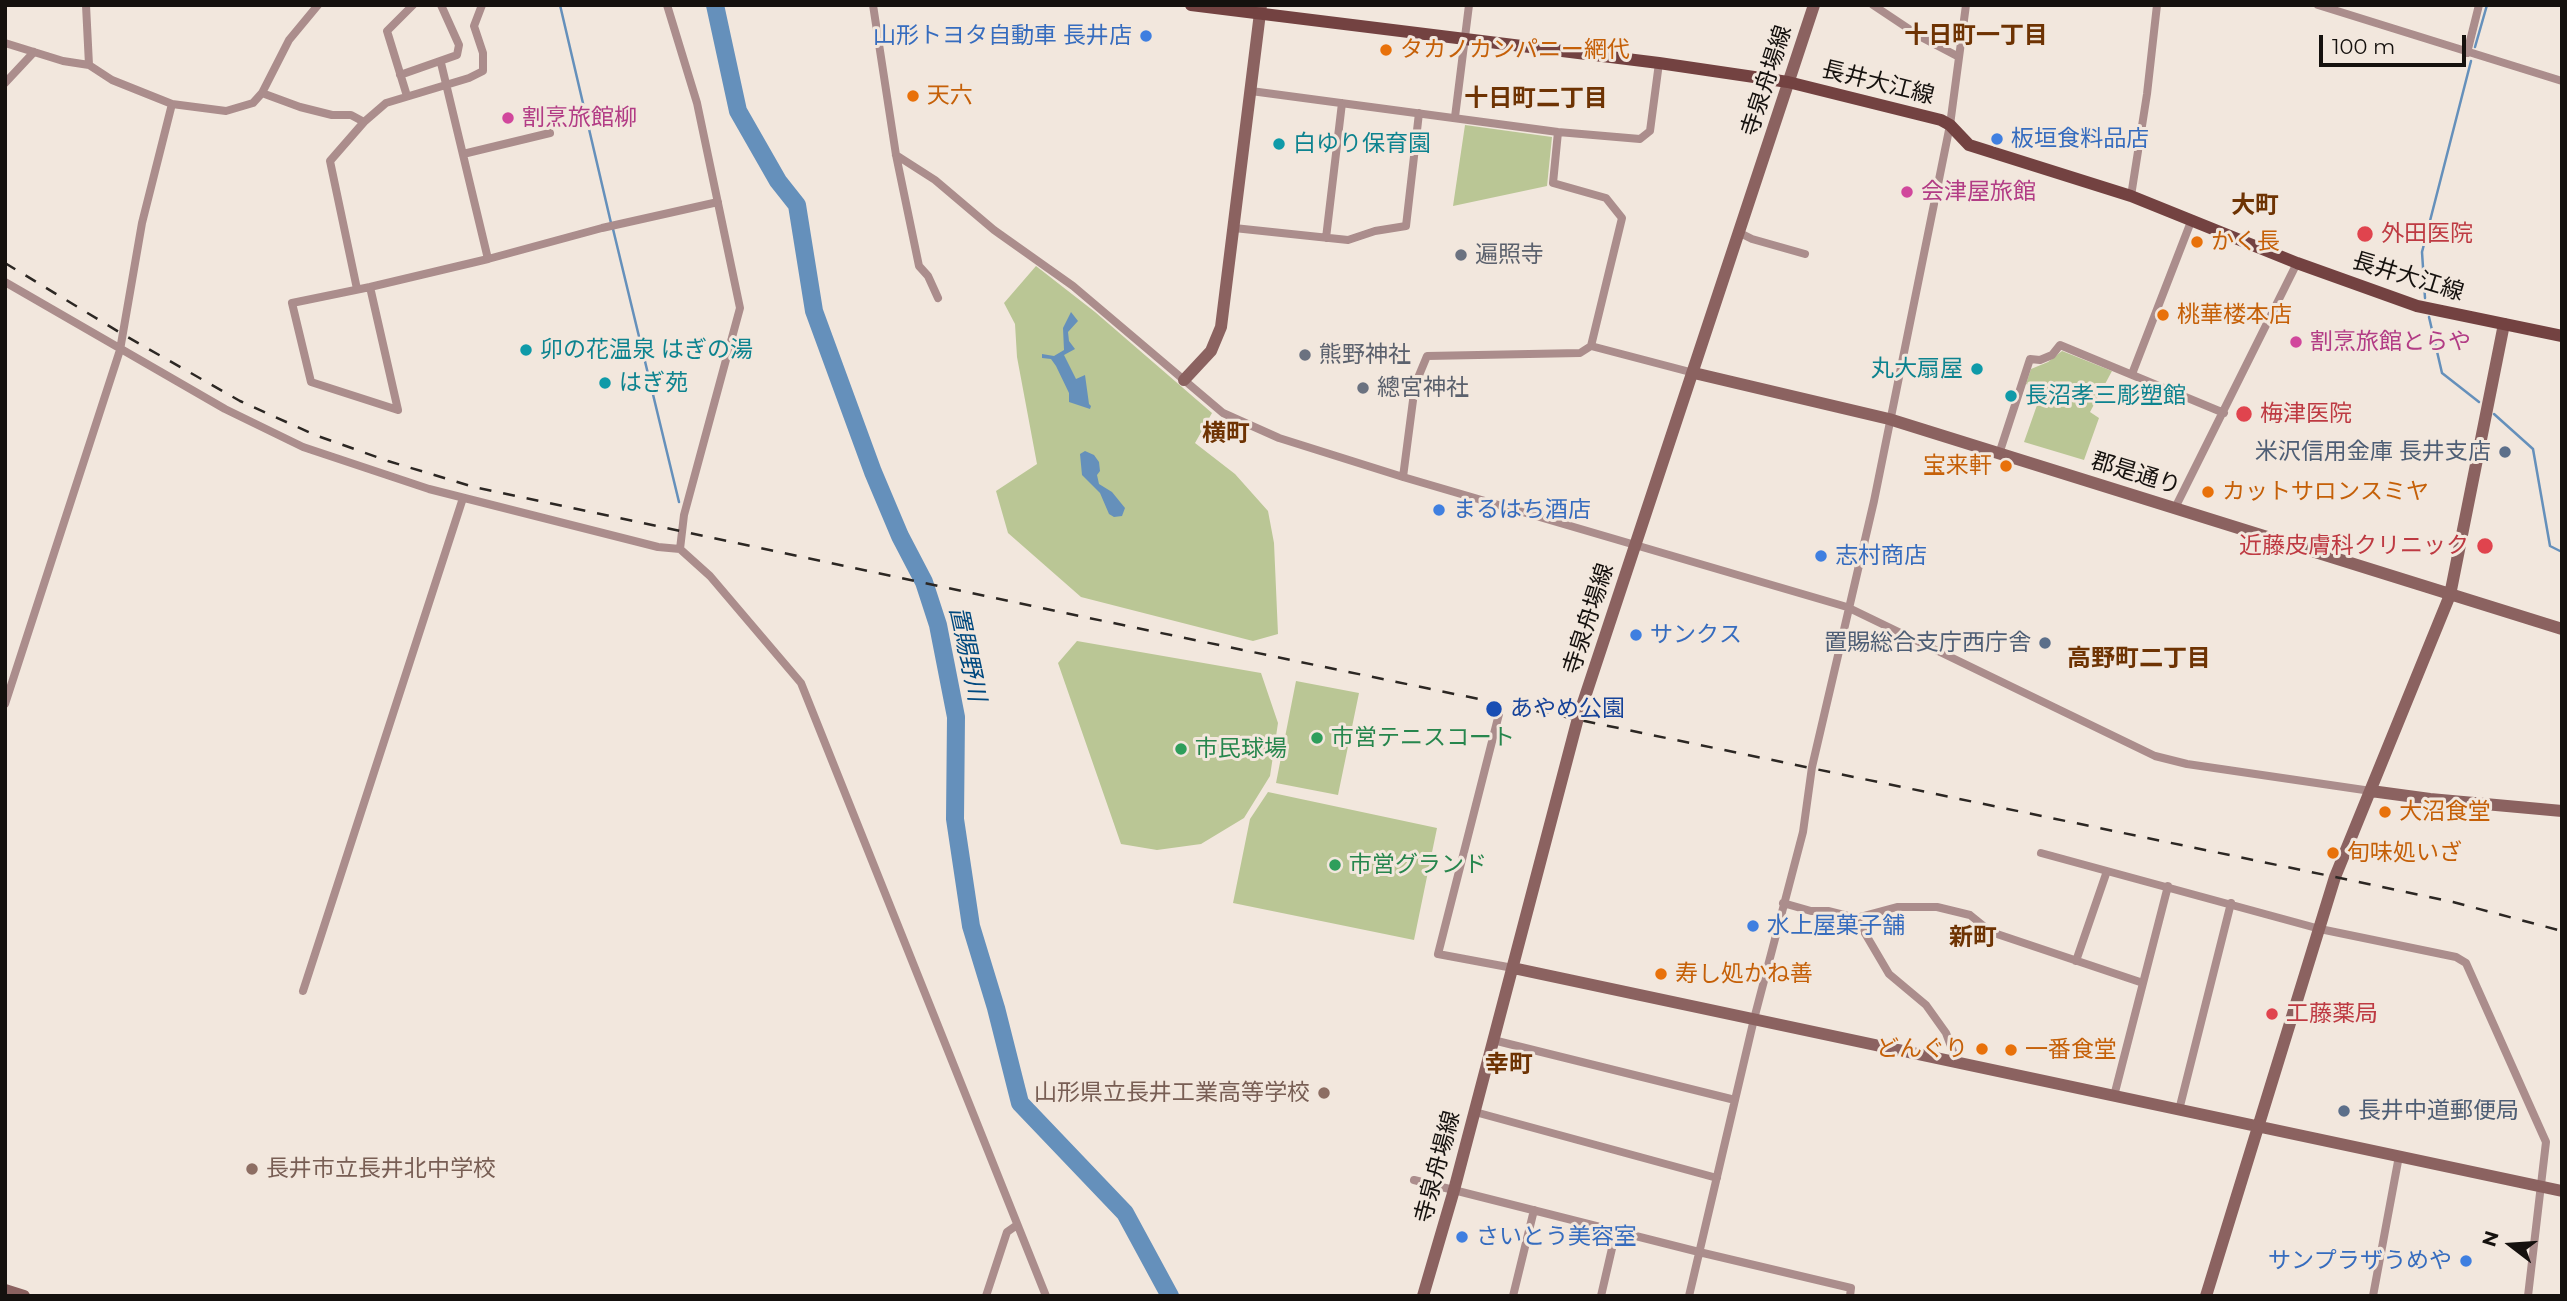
<!DOCTYPE html>
<meta charset="utf-8">
<style>
body{margin:0}
#map{position:relative;width:2567px;height:1301px;overflow:hidden;background:#f2e7dd;font-family:Montserrat,sans-serif}
canvas{display:block}
.frame{position:absolute;inset:0;border:7px solid #15110e;pointer-events:none}
.north{position:absolute;left:2476px;top:1210px;width:70px;height:70px;-webkit-text-stroke:5px #f2e7dd;paint-order:stroke;rotate:287deg;font-size:19px;font-weight:700;line-height:28px;text-align:center;color:#15110e}
.north::after{content:'';display:block;margin:auto;width:24px;height:32px;background:#15110e;clip-path:polygon(50% 0,100% 100%,50% 72%,0 100%)}
.scale{position:absolute;left:2319px;top:35px;width:147px;height:32px;box-sizing:border-box;border:4px solid #15110e;border-top:0;padding-left:9px;font-size:21px;line-height:24px;white-space:nowrap;color:#15110e;-webkit-text-stroke:5px #f2e7dd;paint-order:stroke}
</style>
<div id="map">
<canvas width="2567" height="1301"></canvas>
<div class="frame"></div>
<div class="north">N</div>
<div class="scale">100 m</div>
</div>
<script>
const g = document.querySelector('canvas').getContext('2d');
g.lineJoin = 'round';
function fill(path, color) {
  g.fillStyle = color;
  g.fill(path, 'evenodd');
}
function toPath(rows) {
  const path = new Path2D();
  for (const r of rows) {
    path.moveTo(r[0], r[1]);
    for (let i = 2; i < r.length; i += 2) path.lineTo(r[i], r[i + 1]);
  }
  return path;
}
function strokePath(path, color, width, dash) {
  g.strokeStyle = color;
  g.lineWidth = width;
  g.lineCap = dash ? 'butt' : 'round';
  g.setLineDash(dash || []);
  g.stroke(path);
}
function label(font, color, halo, rows, align = 'center') {
  g.font = font + ' Montserrat,"Noto Sans JP",sans-serif';
  g.lineWidth = 6;
  g.setLineDash([]);
  g.textBaseline = 'middle';
  g.strokeStyle = halo;
  g.fillStyle = color;
  for (const [text, x, y, turn = 0] of rows) {
    g.save();
    g.translate(x, y);
    g.rotate((+turn || 0) * Math.PI / 180);
    g.textAlign = isNaN(turn) ? turn : align;
    if (halo) g.strokeText(text, 0, 0);
    g.fillText(text, 0, 0);
    g.restore();
  }
}
fill(toPath([
 [1465,125,1552,137,1547,186,1453,206],
 [1036,266,1095,312,1212,413,1195,443,1235,474,1268,511,1274,543,1278,634,1253,641,1081,597,1008,533,996,491,1037,464,1017,357,1015,324,1004,303],
 [2062,351,2112,371,2090,412,2099,418,2084,460,2024,442,2042,391,2026,384,2031,369,2048,362],
 [1077,641,1261,673,1278,723,1270,776,1244,818,1201,844,1157,850,1121,844,1058,663],
 [1296,681,1359,693,1338,795,1276,783],
 [1268,792,1437,828,1414,940,1233,903,1250,819]
]), '#bac695');
fill(toPath([
 [1071,312,1078,321,1068,332,1069,341,1075,349,1064,355,1076,379,1085,375,1089,404,1091,406,1090,409,1069,402,1069,393,1056,366,1051,359,1042,358,1042,354,1054,356,1064,350,1063,328],
 [1085,451,1094,455,1099,462,1100,471,1097,475,1099,484,1112,492,1125,508,1122,516,1114,517,1109,514,1100,493,1082,475,1080,454]
]), '#6590bb');
strokePath(toPath([
 [560,5,611,223],
 [2475,47,2487,5],
 [613,229,679,502],
 [2425,298,2422,252,2471,61],
 [2429,317,2442,373,2479,402],
 [2494,414,2533,449,2550,546,2562,552]
]), '#6590bb', 2.5);
strokePath(toPath([
 [715,5,738,111,778,181,797,205,814,311,873,472,900,536,924,582,938,625,956,717,955,819,971,926,996,1008,1020,1103,1125,1213,1170,1296]
]), '#6590bb', 18);
strokePath(toPath([
 [86,5,89,65],
 [667,5,697,103,740,308,684,515,680,549],
 [873,5,896,155,919,266,928,276,938,298],
 [1873,5,1921,37,1959,57],
 [2318,5,2562,81],
 [5,43,63,61,89,65,112,80,172,104,226,111,253,103,262,93,289,40,318,5],
 [2467,53,2479,5],
 [441,63,488,259],
 [400,75,457,55,459,45,441,5],
 [5,83,34,52],
 [1251,91,1558,132,1640,139,1650,131,1659,63],
 [262,93,300,107,332,115,351,115,364,122],
 [407,96,387,31,413,5],
 [1455,117,1469,5],
 [463,154,550,133],
 [896,155,935,180,994,230,1073,286,1223,413,1279,438,1403,477,1847,607,2155,756,2187,764,2371,791],
 [2131,196,2147,94,2157,5],
 [1234,228,1348,240,1375,231,1406,226,1419,113],
 [1740,233,1752,239,1805,254],
 [1326,238,1342,103],
 [5,282,225,409,303,447,429,489,658,547,680,549,710,576,801,683,1046,1296],
 [370,287,398,410,311,382,292,303,370,287,488,259,602,228,718,202],
 [357,289,330,161,364,122,386,103,469,78,483,71,483,53,474,26,482,5],
 [1591,346,1694,373],
 [2132,374,2192,219],
 [1999,454,2030,359,2040,360,2052,355,2060,345,2224,413],
 [1403,477,1415,385,1427,356,1580,353,1591,346,1622,218,1606,198,1553,183,1558,132],
 [2175,508,2297,263],
 [5,704,120,350,142,223,172,104],
 [1499,714,1438,954,1513,968],
 [2041,853,2320,929,2456,957,2466,963,2546,1142,2528,1296],
 [1783,903,1811,911,1828,911,1856,918,1897,907,1937,907,1970,915,1991,932,2143,983],
 [1856,918,1889,974,1926,1005,1946,1033,1957,1062],
 [2076,961,2107,871],
 [303,991,463,498],
 [1493,1040,1735,1100],
 [2114,1096,2168,886],
 [2179,1110,2231,903],
 [1475,1112,1717,1178],
 [1414,1180,1699,1252,1851,1288,1850,1296],
 [986,1296,1007,1232,1017,1225],
 [1513,1296,1534,1210],
 [1601,1296,1616,1231],
 [1689,1296,1754,1019,1803,832,1812,767,1874,501,1950,125,1966,5],
 [2373,1296,2399,1156]
]), '#ab8d8c', 8);
strokePath(toPath([
 [1694,373,1889,419,2562,629],
 [1184,380,1211,351,1221,327,1261,5],
 [2371,791,2430,799,2562,811],
 [1513,968,2562,1191],
 [5,1290,24,1296],
 [1423,1296,1454,1190,1578,718,1814,5],
 [2206,1296,2335,877,2450,595,2504,324]
]), '#8b6260', 12);
strokePath(toPath([
 [1191,5,1659,63,1788,82,1941,120,1950,125,1969,145,2131,196,2297,263,2417,306,2562,336]
]), '#734241', 12);
strokePath(toPath([
 [5,263,124,335,240,401,315,435,388,461,474,487,1089,618,2335,877,2453,902,2562,931]
]), '#2c2723', 2.5, [12, 12]);
for (const [x, y, r, color] of [
 [1146,36,7,"#3f7fe0"],
 [1386,50,7,"#e8710a"],
 [913,96,7,"#e8710a"],
 [508,118,7,"#d1479c"],
 [1997,139,7,"#3f7fe0"],
 [1279,144,7,"#0f9aa8"],
 [1907,192,7,"#d1479c"],
 [2365,234,9,"#e0444e"],
 [2197,242,7,"#e8710a"],
 [1461,255,7,"#6b7280"],
 [2163,315,7,"#e8710a"],
 [2296,342,7,"#d1479c"],
 [526,350,7,"#0f9aa8"],
 [1305,355,7,"#6b7280"],
 [1977,369,7,"#0f9aa8"],
 [605,383,7,"#0f9aa8"],
 [1363,388,7,"#6b7280"],
 [2011,396,7,"#0f9aa8"],
 [2244,414,9,"#e0444e"],
 [2505,452,7,"#5c6f8a"],
 [2006,466,7,"#e8710a"],
 [2208,492,7,"#e8710a"],
 [1439,510,7,"#3f7fe0"],
 [2485,546,9,"#e0444e"],
 [1821,556,7,"#3f7fe0"],
 [1636,635,7,"#3f7fe0"],
 [2045,643,7,"#5c6f8a"],
 [1494,709,9,"#1a4fb4"],
 [1317,738,7,"#2e9e5b"],
 [1181,749,7,"#2e9e5b"],
 [2385,812,7,"#e8710a"],
 [2333,853,7,"#e8710a"],
 [1335,865,7,"#2e9e5b"],
 [1753,926,7,"#3f7fe0"],
 [1661,974,7,"#e8710a"],
 [2272,1014,7,"#e0444e"],
 [1982,1049,7,"#e8710a"],
 [2011,1050,7,"#e8710a"],
 [1324,1093,7,"#8d6e63"],
 [2344,1111,7,"#5c6f8a"],
 [252,1169,7,"#8d6e63"],
 [1462,1237,7,"#3f7fe0"],
 [2466,1261,7,"#3f7fe0"]
]) {
  const dot = new Path2D();
  dot.arc(x, y, r, 0, 2 * Math.PI);
  g.fillStyle = color;
  g.fill(dot);
  strokePath(dot, '#f2e7dd', 2.5);
}
label('23px', '#366cbe', '#f2e7dd', [
 ["山形トヨタ自動車 長井店",1132,36,"right"],
 ["板垣食料品店",2011,139],
 ["まるはち酒店",1453,510],
 ["志村商店",1835,556],
 ["サンクス",1650,635],
 ["水上屋菓子舗",1767,926],
 ["さいとう美容室",1476,1237],
 ["サンプラザうめや",2452,1261,"right"]
], 'left');
label('23px', '#c56008', '#f2e7dd', [
 ["タカノカンパニー網代",1400,50],
 ["天六",927,96],
 ["かく長",2211,242],
 ["桃華楼本店",2177,315],
 ["宝来軒",1992,466,"right"],
 ["カットサロンスミヤ",2222,492],
 ["大沼食堂",2399,812],
 ["旬味処いざ",2347,853],
 ["寿し処かね善",1675,974],
 ["どんぐり",1968,1049,"right"],
 ["一番食堂",2025,1050]
], 'left');
label('23px', '#15110e', '#f2e7dd', [
 ["寺泉舟場線",1767,81,-72],
 ["長井大江線",1878,83,14],
 ["長井大江線",2408,277,17],
 ["郡是通り",2136,474,17],
 ["寺泉舟場線",1589,619,-72],
 ["寺泉舟場線",1438,1167,-75]
]);
label('23px', '#b23c85', '#f2e7dd', [
 ["割烹旅館柳",522,118],
 ["会津屋旅館",1921,192],
 ["割烹旅館とらや",2310,342]
], 'left');
label('23px', '#0d838f', '#f2e7dd', [
 ["白ゆり保育園",1293,144],
 ["卯の花温泉 はぎの湯",540,350],
 ["丸大扇屋",1963,369,"right"],
 ["はぎ苑",619,383],
 ["長沼孝三彫塑館",2025,396]
], 'left');
label('23px', '#be3a42', '#f2e7dd', [
 ["外田医院",2381,234],
 ["梅津医院",2260,414],
 ["近藤皮膚科クリニック",2469,546,"right"],
 ["工藤薬局",2286,1014]
], 'left');
label('23px', '#5b616d', '#f2e7dd', [
 ["遍照寺",1475,255],
 ["熊野神社",1319,355],
 ["總宮神社",1377,388]
], 'left');
label('23px', '#4e5e75', '#f2e7dd', [
 ["米沢信用金庫 長井支店",2491,452],
 ["置賜総合支庁西庁舎",2031,643],
 ["長井中道郵便局",2358,1111,"left"]
], 'right');
label('23px', '#164399', '#f2e7dd', [
 ["あやめ公園",1510,709]
], 'left');
label('23px', '#27864d', '#f2e7dd', [
 ["市営テニスコート",1331,738],
 ["市民球場",1195,749],
 ["市営グランド",1349,865]
], 'left');
label('23px', '#785e54', '#f2e7dd', [
 ["山形県立長井工業高等学校",1310,1093],
 ["長井市立長井北中学校",266,1169,"left"]
], 'right');
label('bold 24px', '#6e3303', '#f2e7dd', [
 ["十日町一丁目",1976,36],
 ["十日町二丁目",1536,99],
 ["大町",2255,206],
 ["横町",1226,434],
 ["高野町二丁目",2139,659],
 ["新町",1973,938],
 ["幸町",1509,1065]
]);
label('italic 24px', '#00497f', '#f2e7dd', [
 ["置賜野川",967,654,78]
]);
</script>
